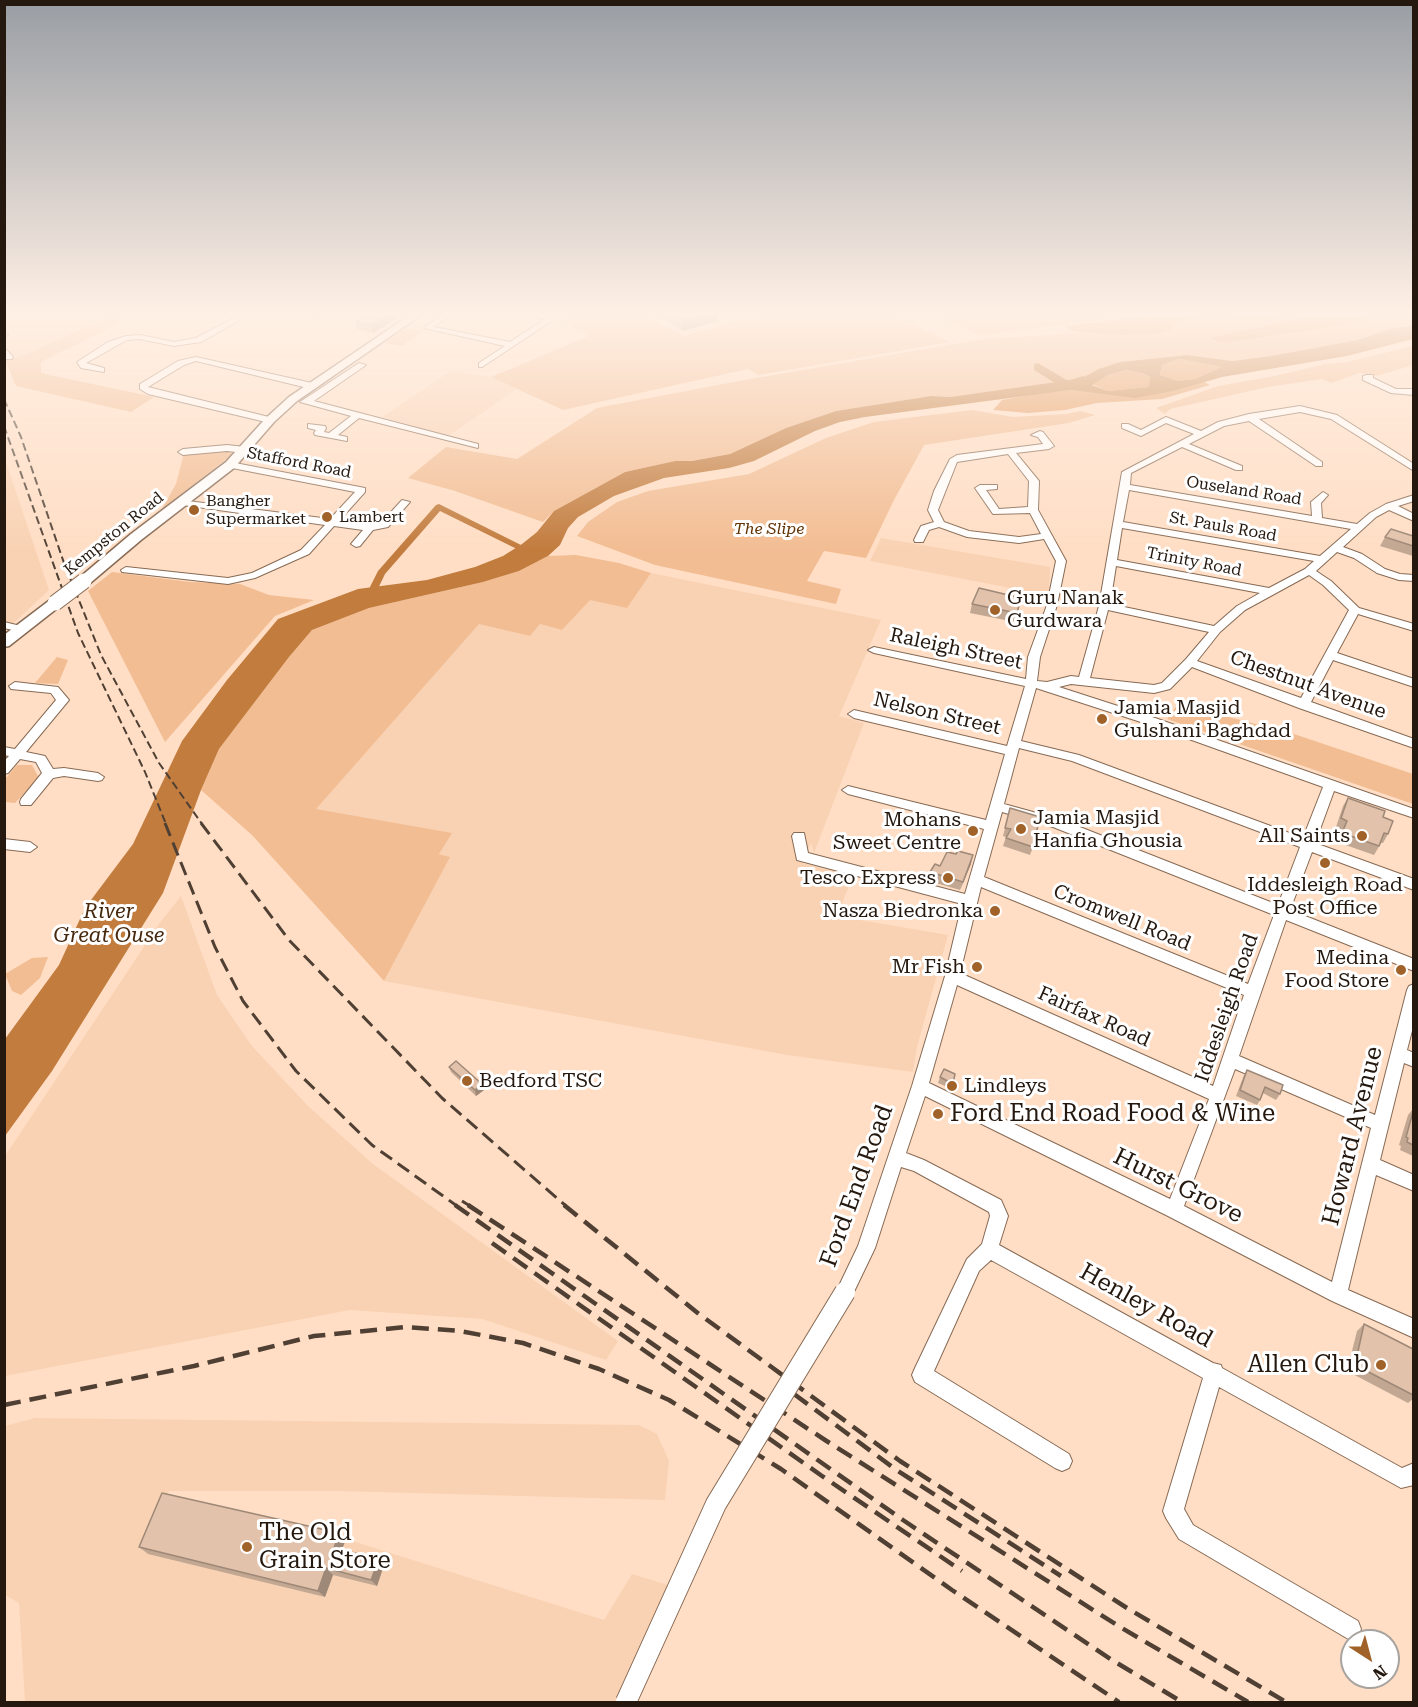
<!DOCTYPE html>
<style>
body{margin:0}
#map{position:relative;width:1418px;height:1707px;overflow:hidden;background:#ffdec5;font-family:"Roboto Serif",serif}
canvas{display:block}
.frame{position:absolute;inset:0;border:6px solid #24180f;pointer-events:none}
.north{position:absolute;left:1340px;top:1629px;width:60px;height:60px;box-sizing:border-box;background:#fff;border:2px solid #a7a39f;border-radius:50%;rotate:144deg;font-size:16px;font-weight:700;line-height:24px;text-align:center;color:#24180f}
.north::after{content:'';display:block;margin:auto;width:21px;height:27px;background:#a16229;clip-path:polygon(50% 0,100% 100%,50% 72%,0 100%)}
</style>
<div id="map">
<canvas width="1418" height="1707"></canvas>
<div class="frame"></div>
<div class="north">N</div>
</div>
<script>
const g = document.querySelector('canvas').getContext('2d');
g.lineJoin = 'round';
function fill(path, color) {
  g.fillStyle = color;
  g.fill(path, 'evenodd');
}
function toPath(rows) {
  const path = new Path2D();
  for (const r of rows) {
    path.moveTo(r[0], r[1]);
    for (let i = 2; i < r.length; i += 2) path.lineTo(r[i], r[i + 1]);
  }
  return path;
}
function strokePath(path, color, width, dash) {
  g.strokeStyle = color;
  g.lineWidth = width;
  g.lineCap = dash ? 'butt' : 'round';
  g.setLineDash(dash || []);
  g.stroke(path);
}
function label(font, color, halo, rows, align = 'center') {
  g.font = font + ' "Roboto Serif",serif';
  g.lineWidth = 6;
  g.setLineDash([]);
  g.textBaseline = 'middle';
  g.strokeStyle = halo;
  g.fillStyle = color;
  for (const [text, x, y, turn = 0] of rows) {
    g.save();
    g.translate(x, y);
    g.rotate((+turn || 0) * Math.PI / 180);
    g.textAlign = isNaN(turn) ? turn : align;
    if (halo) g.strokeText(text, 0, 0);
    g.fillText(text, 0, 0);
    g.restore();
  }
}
fill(toPath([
 [4,311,105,311,113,313,26,355,5,360],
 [451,371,491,377,517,389,448,436,382,417],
 [4,456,49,590,5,631,4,631],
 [881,538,1050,567,1049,590,1047,595,870,561],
 [651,573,881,620,839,716,864,723,814,853,811,843,802,863,853,876,837,916,948,935,917,1047,913,1072,787,1055,384,981,449,857,315,809,479,623,530,636,540,624,562,630,590,599,627,607],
 [181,896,217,995,252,1046,308,1106,373,1164,618,1341,606,1360,482,1319,350,1310,5,1376,5,1156,159,924],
 [35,1418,639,1425,657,1434,669,1461,665,1500,339,1491,169,1491,165,1499,346,1539,604,1620,632,1574,671,1586,616,1702,25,1702,19,1603,5,1595,5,1426]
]), '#f9d2b3');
fill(toPath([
 [568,311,633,311,684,336,771,311,886,311,950,342,759,375,748,369,563,410,491,377,589,336,556,316],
 [924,311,1176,311,980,335],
 [1301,311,1413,311,1413,325,1390,329,1357,340,1271,356,1232,361,1187,355,1120,362,1084,377,1063,381,950,397,931,396,836,411,786,428,730,454,692,461,675,461,625,472,554,511,543,522,455,491,408,478,446,447,517,459,597,408,744,380,983,339,1064,334,1214,316,1260,320,1286,317],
 [113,313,132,317,41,362,41,373,154,397,131,412,16,386,5,360,26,355],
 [406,328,423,331,402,346,385,343],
 [1413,346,1413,365,1377,376,1360,373,1331,383,1322,379,1268,387,1170,409,1165,414,1156,408,1218,386,1274,376,1325,364,1347,362],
 [972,410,1013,417,1066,414,1081,411,1095,415,1069,423,924,445,894,500,866,558,824,551,807,581,841,589,836,604,655,565,577,536,588,522,617,502,648,491,749,474,826,438,874,422],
 [227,450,233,454,162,509,176,484,184,453],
 [576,555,619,563,651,573,627,608,590,600,562,630,540,624,530,636,479,624,316,809,452,833,439,854,450,857,384,981,252,835,201,790,219,749,289,657,312,630,369,608,483,582,519,571,548,556],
 [112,572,190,582,240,584,269,595,314,600,275,616,165,742,88,591],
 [57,657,68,660,58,684,35,683],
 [1178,704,1291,733,1413,774,1413,804,1167,719],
 [17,765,32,765,39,778,15,803,5,802,5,779],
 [48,957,40,978,21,995,12,991,5,974,32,958]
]), '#f2bd93');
fill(toPath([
 [1186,311,1301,311,1286,317,1260,320,1214,316,1177,321,1172,329,1154,334,1118,335,1072,331,1064,326],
 [1332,311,1414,312,1384,313,1355,323,1231,342,1219,342,1210,338],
 [1179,359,1223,367,1195,379,1178,381,1160,375,1162,365],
 [1126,370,1145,374,1150,377,1150,387,1108,391,1092,384,1108,375],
 [1204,382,1210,385,1162,399,1097,403,1065,410,1028,413,993,410,1002,400,1037,394,1071,390,1135,397,1174,391]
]), '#e39a5d');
fill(toPath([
 [1413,325,1413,339,1347,356,1222,377,1174,391,1135,398,1071,390,865,417,840,422,815,431,754,461,729,468,664,478,614,496,578,517,568,528,560,545,548,556,519,571,483,582,369,608,312,630,289,657,219,749,201,790,163,893,52,1071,5,1136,5,1039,59,965,85,908,133,844,182,741,227,680,278,619,358,589,427,580,475,567,503,556,522,544,537,532,554,511,625,472,675,461,692,461,730,454,786,428,836,411,931,396,950,397,1063,381,1084,377,1099,369,1120,362,1187,355,1232,361,1271,356,1357,340,1390,329],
 [1179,359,1222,367,1195,379,1178,381,1160,375,1162,365],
 [1126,370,1145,374,1150,377,1149,387,1108,391,1092,385,1108,375]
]), '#c27c3e');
fill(toPath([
 [439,504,533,551,528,554,525,553,440,511,385,574,374,597,368,597,366,595,378,571,436,505,439,504]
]), '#c27c3e');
fill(toPath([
 [1038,363,1068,381,1083,376,1089,380,1071,388,1063,388,1034,370,1034,364,1038,363]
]), '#c27c3e');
const minor = toPath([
 [247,311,256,311,201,342,174,346,140,339,127,340,86,363,104,368,104,372,81,368,77,362,108,342,126,336,140,335,174,342,196,338,247,311],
 [300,311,318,313,351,311,318,317,300,311],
 [512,311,526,311,547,315,553,320,482,367,479,367,479,363,505,346,424,328,445,312,449,314,448,316,434,327,510,342,545,319,512,311],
 [4,331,8,335,4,337,4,331],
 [4,347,13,357,12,359,6,359,4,356,4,347],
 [196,357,312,383,316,386,312,389,196,361,184,365,148,387,273,418,274,420,270,423,148,394,140,389,140,384,178,361,196,357],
 [359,363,366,365,314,401,478,444,478,448,359,418,338,435,347,437,347,441,315,435,314,433,316,430,308,428,308,424,325,426,326,428,324,432,329,433,351,416,300,402,359,363],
 [1367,375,1373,375,1373,378,1396,389,1414,389,1414,395,1391,393,1363,380,1363,376,1367,375],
 [1300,406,1337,415,1414,464,1414,471,1331,419,1300,412,1259,419,1322,462,1322,466,1316,466,1249,421,1224,426,1189,444,1242,466,1242,470,1236,470,1182,447,1131,473,1130,485,1312,516,1311,502,1323,492,1328,495,1321,503,1322,518,1357,524,1370,513,1386,504,1414,495,1414,501,1398,506,1414,514,1414,521,1389,510,1376,517,1343,547,1362,554,1385,569,1400,574,1414,575,1414,581,1399,580,1377,573,1354,558,1337,552,1316,571,1331,581,1359,608,1414,624,1414,631,1358,614,1337,653,1414,679,1414,687,1333,660,1311,702,1414,739,1414,748,1299,708,1192,667,1170,689,1154,693,1071,684,1059,687,1155,718,1414,809,1414,818,1334,791,1315,843,1414,879,1414,890,1312,852,1290,910,1414,959,1414,971,1286,920,1239,1056,1375,1115,1407,990,1409,986,1414,984,1414,1023,1407,1050,1414,1053,1414,1067,1404,1063,1380,1160,1414,1175,1414,1191,1376,1175,1348,1290,1414,1319,1414,1338,1332,1301,1168,1216,925,1096,906,1153,924,1160,1001,1200,1008,1216,999,1245,1213,1363,1221,1365,1222,1368,1402,1468,1414,1463,1414,1485,1401,1488,1219,1387,1184,1509,1193,1525,1358,1621,1361,1629,1358,1637,1350,1640,1179,1539,1166,1518,1163,1511,1203,1378,991,1260,979,1271,934,1371,1069,1454,1072,1461,1069,1468,1062,1471,1055,1468,915,1382,912,1375,915,1368,967,1259,982,1244,990,1216,989,1212,914,1171,901,1167,875,1248,851,1298,845,1301,839,1298,836,1292,858,1246,912,1086,945,976,962,904,797,860,792,836,794,833,804,833,808,853,965,894,984,829,848,794,842,790,848,786,986,820,1005,754,854,718,848,714,854,710,1007,746,1025,686,874,653,868,650,874,647,1026,679,1028,657,1047,605,1056,561,1044,539,1019,543,967,537,939,527,929,530,923,542,915,542,914,540,921,526,934,522,928,510,934,491,950,459,957,455,1043,444,1038,437,1031,435,1040,431,1043,432,1054,446,1049,449,1016,453,1039,481,1038,510,1066,561,1057,605,1040,657,1037,681,1047,682,1071,676,1079,677,1099,606,1122,472,1194,434,1166,423,1141,436,1122,428,1122,424,1128,424,1141,430,1166,417,1201,431,1218,422,1249,414,1300,406],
 [1008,454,1029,481,1028,507,999,509,986,490,997,489,997,485,980,485,975,488,993,514,1030,513,1041,534,1019,537,969,531,944,522,938,510,957,462,1008,454],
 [1129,490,1351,529,1320,556,1123,522,1129,490],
 [1122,528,1314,561,1305,569,1269,588,1117,560,1122,528],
 [1116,566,1260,593,1237,606,1214,626,1110,604,1116,566],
 [1309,575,1323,585,1349,610,1301,698,1197,661,1220,632,1245,610,1309,575],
 [1108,610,1209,632,1186,659,1162,683,1154,685,1090,678,1108,610],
 [1036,688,1147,724,1323,787,1303,838,1079,755,1021,741,1036,688],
 [1019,748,1072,761,1300,847,1278,905,1062,820,1004,804,1019,748],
 [1002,812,1053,827,1274,915,1248,984,984,877,1002,812],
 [981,887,1244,995,1213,1086,960,973,981,887],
 [957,985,1209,1099,1170,1199,929,1083,957,985],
 [1235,1069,1371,1128,1332,1282,1184,1206,1235,1069],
 [227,445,245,447,250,450,245,453,227,451,183,455,178,452,183,449,227,445],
 [230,462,365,488,365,492,339,521,370,525,381,523,402,500,410,502,388,527,373,530,360,546,356,547,351,544,363,530,334,526,309,554,255,578,228,584,122,572,121,570,126,567,228,578,252,573,301,550,325,525,183,505,180,504,180,500,330,519,355,492,227,467,227,463,230,462],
 [4,622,25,627,27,629,21,632,4,628,4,622],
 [15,682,58,687,69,700,26,752,45,756,53,769,64,768,98,773,104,777,102,780,98,781,64,776,53,778,31,805,21,805,20,802,21,799,42,773,36,762,20,759,8,773,4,774,4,761,9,756,4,755,4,747,15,749,56,700,51,693,11,689,9,686,15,682],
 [4,839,30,842,37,847,30,852,4,849,4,839]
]);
const major = toPath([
 [416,311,427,311,297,401,274,422,234,468,141,540,89,584,79,584,77,581,79,578,131,534,226,462,266,418,289,397,416,311],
 [55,599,60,600,62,603,60,606,9,646,4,647,4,635,50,600,55,599]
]);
strokePath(minor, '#876a54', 2);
strokePath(major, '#876a54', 3);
fill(minor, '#fff');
fill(major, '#fff');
strokePath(toPath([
 [4,399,21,437,64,563,101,655,159,763,202,824],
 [4,426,78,633,145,772,166,824]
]), '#504034', 2, [8, 4]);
strokePath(toPath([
 [165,823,215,947,243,1001,296,1071,372,1145,457,1206],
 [201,823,289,940,442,1098,566,1206],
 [462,1201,470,1206]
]), '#504034', 3, [14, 7]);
strokePath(toPath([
 [455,1205,903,1520,1112,1660,1182,1702],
 [468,1205,825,1440,1120,1627,1248,1702],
 [564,1205,699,1314,900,1461,1127,1608,1286,1702],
 [492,1243,822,1476,962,1571],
 [794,1394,895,1469,1061,1576],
 [4,1405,194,1366,314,1336,406,1327,460,1331,523,1343,599,1369,669,1400,781,1469,952,1590,1119,1702]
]), '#504034', 4.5, [17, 9]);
const minorBridge = toPath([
 [626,1702,716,1504,845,1292]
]);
const majorBridge = toPath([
 [55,603,84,581]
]);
strokePath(minorBridge, '#876a54', 22, []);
strokePath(majorBridge, '#876a54', 17, []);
strokePath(minorBridge, '#fff', 20);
strokePath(majorBridge, '#fff', 15);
fill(toPath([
 [376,311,409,311,373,333,357,329,356,322],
 [651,311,717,311,718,321,683,331],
 [1413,536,1413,556,1380,546,1385,537],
 [972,604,1019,607,1015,622,970,613],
 [1348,798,1388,834,1383,843,1381,843,1374,855,1337,842,1342,830,1336,827,1343,806],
 [1010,808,1033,847,1030,855,1003,846,1006,837,1003,836],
 [971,864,960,890,929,881,930,872,940,866],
 [449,1067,482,1084,484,1090,476,1096,451,1072],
 [1247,1070,1280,1094,1276,1100,1263,1093,1260,1100,1257,1105,1236,1096,1244,1075],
 [940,1077,953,1084,952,1089,938,1083],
 [1413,1109,1413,1156,1400,1150,1401,1146,1399,1145,1408,1115],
 [1364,1324,1413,1349,1413,1399,1408,1403,1347,1371,1357,1331],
 [339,1533,346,1539,342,1550,384,1565,377,1586,333,1575,325,1597,148,1554,139,1547]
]), '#c2a792');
fill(toPath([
 [395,311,409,311,373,333,371,325],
 [718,311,718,321,683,331,683,321],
 [973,855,971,864,960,890,963,882],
 [482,1084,484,1090,476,1096,475,1090],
 [339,1533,346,1539,340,1554,334,1548],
 [379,1559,384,1565,377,1586,371,1580],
 [326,1568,333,1575,325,1597,318,1591],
 [4,1645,6,1676,4,1687]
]), '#9e8877');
const building = toPath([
 [376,311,395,311,371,325,356,322,376,311],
 [666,311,718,311,683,321,666,311],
 [1391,529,1413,536,1413,546,1385,537,1391,529],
 [979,588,1021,598,1017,613,972,604,979,588],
 [1348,798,1385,811,1383,817,1393,821,1388,834,1384,833,1379,846,1342,833,1347,821,1341,818,1348,798],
 [1010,808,1040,817,1033,847,1006,838,1011,829,1005,828,1010,808],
 [958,851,973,855,963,882,930,872,935,864,940,866,947,852,956,854,958,851],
 [456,1061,482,1084,475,1090,449,1067,456,1061],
 [944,1069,955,1074,953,1084,940,1077,944,1069],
 [1247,1070,1283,1085,1280,1094,1265,1087,1260,1100,1240,1090,1247,1070],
 [1413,1112,1413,1145,1407,1142,1408,1138,1406,1137,1413,1112],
 [1364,1324,1413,1349,1413,1395,1355,1365,1364,1324],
 [162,1493,339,1533,334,1548,379,1559,371,1580,326,1568,318,1591,139,1547,162,1493]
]);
fill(building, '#e2c2aa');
strokePath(building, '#9e8877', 1.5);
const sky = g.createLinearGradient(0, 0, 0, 550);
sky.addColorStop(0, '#999ea4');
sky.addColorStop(0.57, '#fff0e5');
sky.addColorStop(1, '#fff0e500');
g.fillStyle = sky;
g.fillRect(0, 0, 1418, 550);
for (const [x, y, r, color] of [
 [194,510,6,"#a16229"],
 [327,517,6,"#a16229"],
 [995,610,6,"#a16229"],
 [1102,719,6,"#a16229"],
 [1021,829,6,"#a16229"],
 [973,831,6,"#a16229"],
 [1362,836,6,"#a16229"],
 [1325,863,6,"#a16229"],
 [948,878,6,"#a16229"],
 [995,911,6,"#a16229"],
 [977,967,6,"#a16229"],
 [1401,970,6,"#a16229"],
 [467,1081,6,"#a16229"],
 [952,1086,6,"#a16229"],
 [938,1114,6,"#a16229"],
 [1381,1365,6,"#a16229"],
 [247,1547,6,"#a16229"]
]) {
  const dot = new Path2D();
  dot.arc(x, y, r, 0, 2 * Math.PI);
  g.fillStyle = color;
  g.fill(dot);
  strokePath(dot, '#fff', 2);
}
label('16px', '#24180f', '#fff', [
 ["Stafford Road",299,463,11],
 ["Ouseland Road",1244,491,9],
 ["St. Pauls Road",1223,527,10],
 ["Kempston Road",114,534,-39],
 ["Trinity Road",1194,562,11]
]);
label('16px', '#24180f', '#fff', [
 ["Bangher",206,501],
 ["Supermarket",206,519],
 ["Lambert",339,517]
], 'left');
label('italic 16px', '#603200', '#fff', [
 ["The Slipe",769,529]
]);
label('20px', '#24180f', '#fff', [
 ["Guru Nanak",1007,598,"left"],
 ["Gurdwara",1007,621,"left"],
 ["Jamia Masjid",1114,708,"left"],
 ["Gulshani Baghdad",1114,731,"left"],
 ["Jamia Masjid",1033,818,"left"],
 ["Hanfia Ghousia",1033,841,"left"],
 ["Mohans",961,820],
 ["Sweet Centre",961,843],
 ["All Saints",1350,836],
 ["Tesco Express",936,878],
 ["Iddesleigh Road",1325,885,"center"],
 ["Post Office",1325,908,"center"],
 ["Nasza Biedronka",983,911],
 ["Medina",1389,958],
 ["Food Store",1389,981],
 ["Mr Fish",965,967],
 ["Bedford TSC",479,1081,"left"],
 ["Lindleys",964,1086,"left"]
], 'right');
label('20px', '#24180f', '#fff', [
 ["Raleigh Street",956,649,12],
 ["Chestnut Avenue",1308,685,20],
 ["Nelson Street",937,714,13],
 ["Cromwell Road",1122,918,22],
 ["Iddesleigh Road",1227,1008,-71],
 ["Fairfax Road",1094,1017,24]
]);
label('italic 21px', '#46290e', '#fff', [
 ["River",109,912],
 ["Great Ouse",109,936]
]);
label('24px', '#24180f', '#fff', [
 ["Ford End Road Food & Wine",950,1114],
 ["Allen Club",1369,1365,"right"],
 ["The Old",259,1533],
 ["Grain Store",259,1561]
], 'left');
label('24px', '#24180f', '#fff', [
 ["Howard Avenue",1353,1136,-76],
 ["Ford End Road",857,1186,-70],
 ["Hurst Grove",1178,1186,26],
 ["Henley Road",1146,1306,29]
]);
</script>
